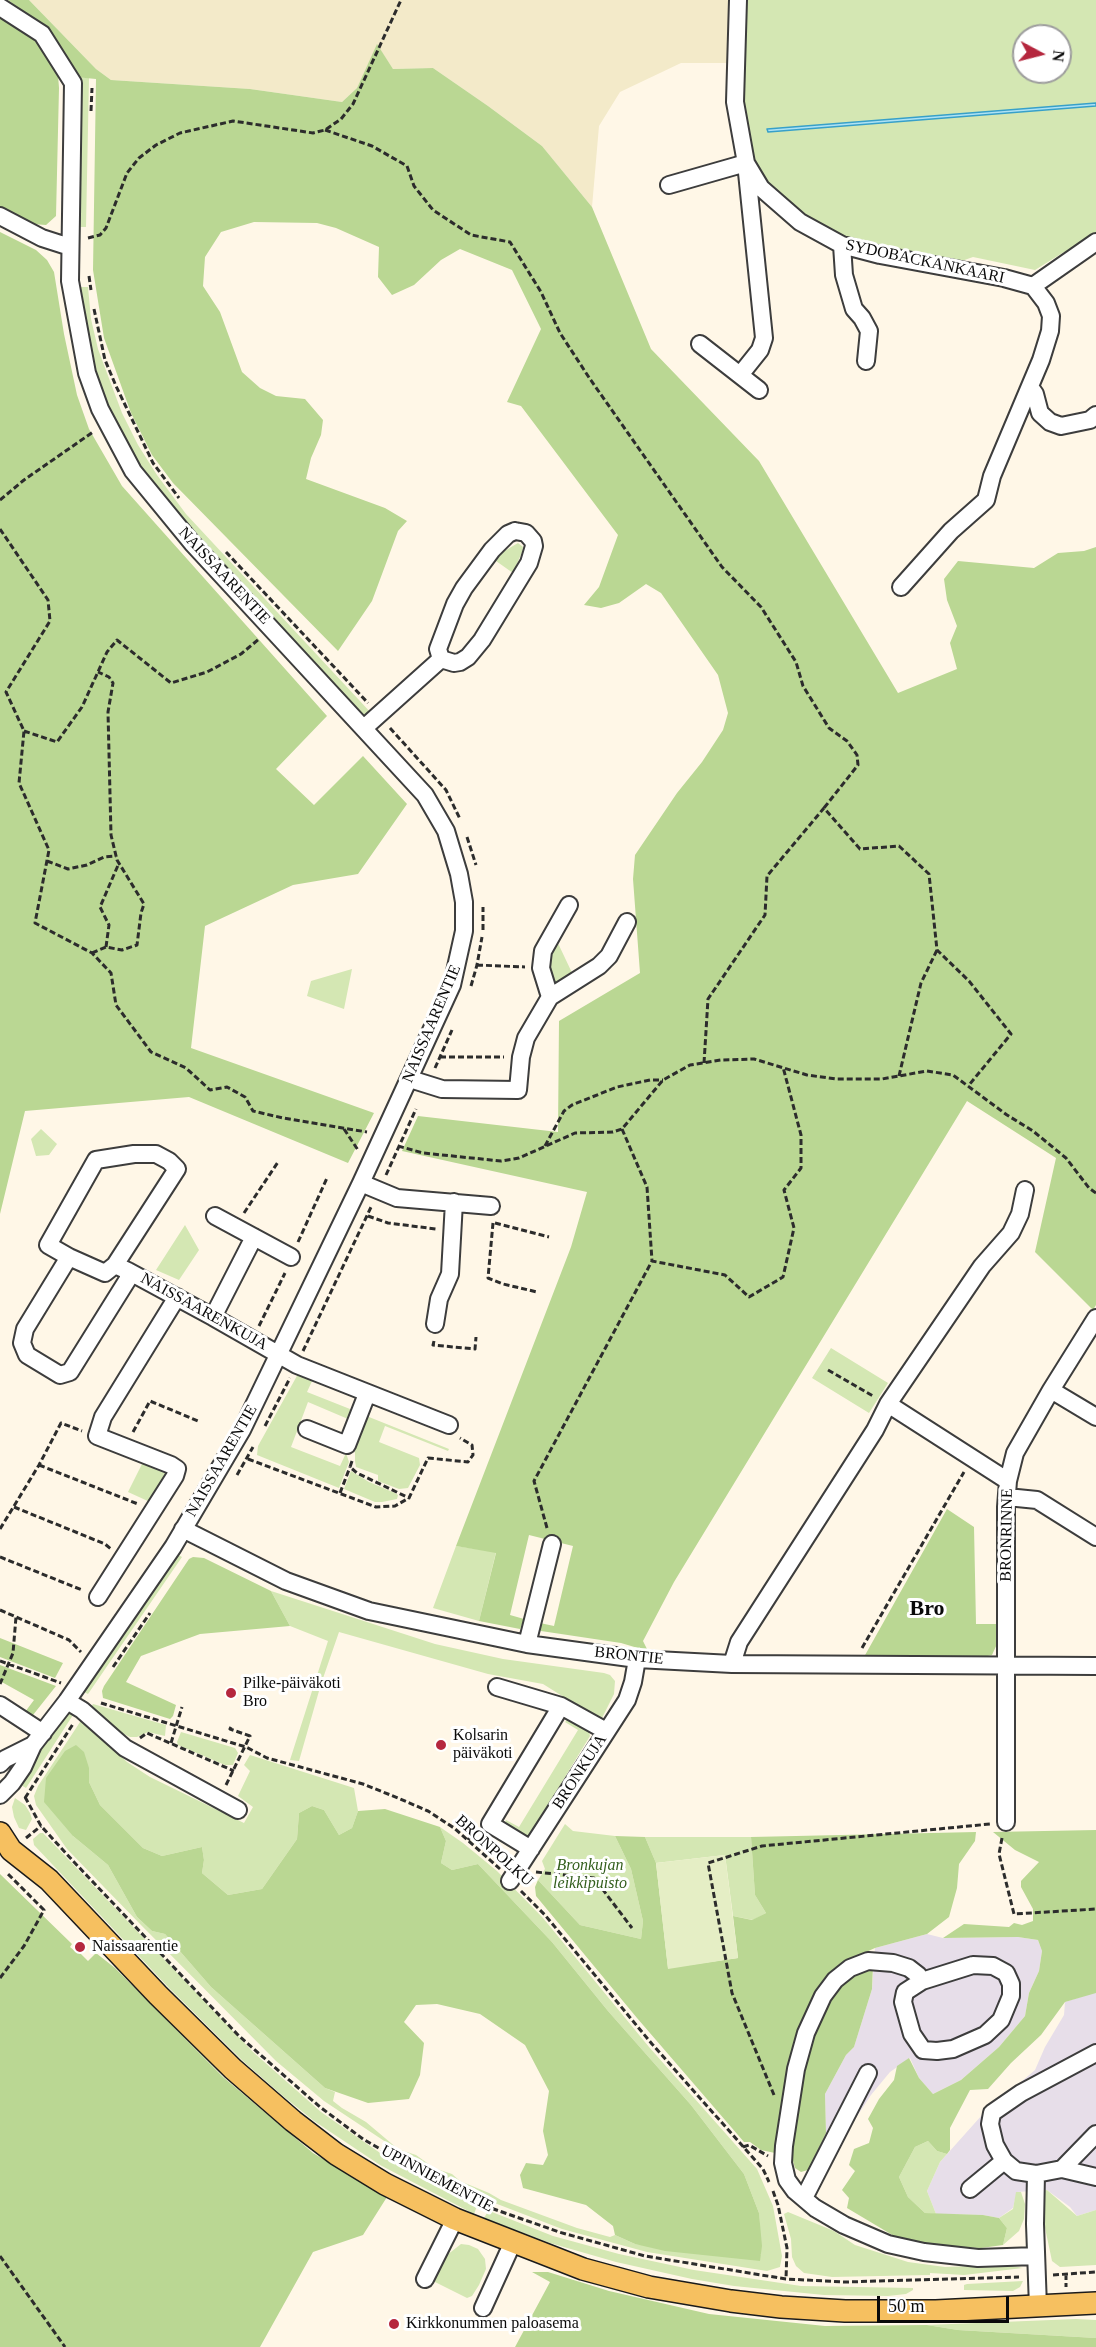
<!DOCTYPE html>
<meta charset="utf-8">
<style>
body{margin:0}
#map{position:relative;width:1096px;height:2347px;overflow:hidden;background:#fff7e7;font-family:Georgia,serif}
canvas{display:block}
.north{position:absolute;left:1012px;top:24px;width:60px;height:60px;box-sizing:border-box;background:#fff;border:2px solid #9d9d9d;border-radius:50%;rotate:97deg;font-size:16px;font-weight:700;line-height:24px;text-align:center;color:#0a0a0a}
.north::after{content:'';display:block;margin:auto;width:21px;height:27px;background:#b5273e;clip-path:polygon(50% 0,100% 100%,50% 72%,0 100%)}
.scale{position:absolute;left:877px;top:2296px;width:132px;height:27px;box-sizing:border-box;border:3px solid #0a0a0a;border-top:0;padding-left:8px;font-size:18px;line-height:21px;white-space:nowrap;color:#0a0a0a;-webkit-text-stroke:4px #fff;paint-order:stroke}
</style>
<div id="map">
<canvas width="1096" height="2347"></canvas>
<div class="north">N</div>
<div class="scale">50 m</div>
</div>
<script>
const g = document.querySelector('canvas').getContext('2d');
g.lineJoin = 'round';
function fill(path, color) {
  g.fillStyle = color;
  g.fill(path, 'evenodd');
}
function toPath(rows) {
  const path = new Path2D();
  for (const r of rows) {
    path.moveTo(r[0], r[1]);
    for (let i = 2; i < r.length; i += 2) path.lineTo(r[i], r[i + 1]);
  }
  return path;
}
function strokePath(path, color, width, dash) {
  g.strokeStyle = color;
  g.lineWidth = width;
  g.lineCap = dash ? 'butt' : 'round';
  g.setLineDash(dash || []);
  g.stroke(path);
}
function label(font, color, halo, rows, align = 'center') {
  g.font = font + ' Georgia,serif';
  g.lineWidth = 6;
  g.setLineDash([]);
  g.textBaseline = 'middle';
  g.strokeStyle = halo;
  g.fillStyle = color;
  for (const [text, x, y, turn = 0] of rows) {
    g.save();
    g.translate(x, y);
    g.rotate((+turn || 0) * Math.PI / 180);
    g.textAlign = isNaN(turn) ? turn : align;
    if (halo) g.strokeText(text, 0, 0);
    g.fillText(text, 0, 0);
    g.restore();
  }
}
fill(toPath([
 [927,1934,943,1938,1018,1937,1038,1940,1042,1951,1039,1971,1029,1993,1025,2016,999,2047,961,2080,933,2094,919,2078,910,2058,890,2072,871,2095,844,2136,823,2178,808,2170,826,2133,825,2094,846,2055,854,2047,872,1989,875,1948],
 [1093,1993,1096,1993,1096,2210,1077,2216,1070,2207,1047,2190,1017,2192,1013,2208,999,2218,983,2215,936,2214,927,2191,940,2162,982,2115,1035,2070,1045,2047,1064,2015,1065,2002]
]), '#e7dee9');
fill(toPath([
 [29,0,732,0,728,63,681,63,620,92,599,126,592,207,542,146,488,106,433,68,393,69,377,45,357,88,342,102,250,89,111,80,96,69]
]), '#f3eac9');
fill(toPath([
 [742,0,1096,0,1096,103,768,129,768,132,1096,106,1096,239,1077,252,1064,252,1035,270,973,257,956,263,864,243,837,234,810,219,766,184,752,161,740,103],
 [1024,36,1060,36,1060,72,1024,72],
 [75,77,89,78,86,227,78,227],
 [80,287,88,287,91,319,98,349,122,413,138,445,157,475,186,514,372,714,365,720,179,517,149,479,130,448,113,416,99,380,89,351],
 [518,543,523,547,522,552,513,573,496,561,501,553],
 [556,939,574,977,551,990,546,967],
 [352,969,344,1009,307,996,311,981],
 [41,1129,57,1144,49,1155,36,1156,31,1139],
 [185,1225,199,1250,179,1280,156,1270],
 [831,1348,888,1383,869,1413,812,1378],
 [298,1374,313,1379,307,1392,350,1409,352,1413,348,1419,308,1402,291,1447,340,1466,346,1453,349,1462,339,1488,257,1455,258,1446],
 [364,1415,449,1449,448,1451,385,1426,379,1442,419,1458,420,1465,408,1488,399,1489,378,1481,378,1475,356,1467,355,1461,355,1453,352,1444],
 [143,1462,166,1474,150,1502,128,1492],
 [351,1471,369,1482,395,1493,398,1495,397,1499,382,1502,375,1502,344,1489],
 [456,1546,496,1552,479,1621,433,1608],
 [175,1553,182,1557,88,1694,82,1691],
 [271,1591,435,1644,503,1659,604,1673,610,1675,615,1681,614,1694,602,1718,599,1719,543,1684,488,1674,339,1632,321,1684,299,1761,290,1760,328,1641,290,1626],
 [93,1704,166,1725,165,1736,148,1732,137,1737,130,1737,120,1732,91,1707],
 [67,1711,73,1715,26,1788,21,1785,33,1762],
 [82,1719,127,1762,150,1777,244,1823,253,1807,238,1796,250,1771,244,1765,250,1755,354,1788,358,1811,352,1828,339,1835,324,1810,312,1806,299,1813,297,1839,262,1889,228,1895,202,1873,204,1860,202,1847,162,1856,143,1848,100,1805,89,1782,89,1768,73,1836,108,1865,137,1917,152,1931,165,1934,211,1987,325,2088,335,2092,333,2101,342,2108,366,2122,398,2149,416,2155,434,2168,452,2174,460,2181,489,2193,501,2200,577,2228,610,2237,615,2235,635,2244,761,2255,759,2213,744,2174,691,2105,608,2011,552,1942,478,1864,452,1870,441,1863,446,1841,440,1827,463,1843,497,1871,543,1918,649,2047,757,2169,773,2206,782,2256,780,2267,767,2271,647,2252,562,2229,492,2202,434,2174,324,2101,276,2061,140,1924,67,1849,36,1805,34,1796,38,1786],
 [568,1719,572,1719,588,1729,590,1736,529,1836,526,1837,506,1826,505,1823,506,1820,519,1827,578,1730,565,1722],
 [181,1732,235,1748,238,1753,233,1765,225,1765,178,1745,177,1742],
 [15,1798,25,1805,30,1813,32,1819,26,1830,19,1828,14,1817,12,1807],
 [565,1824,573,1831,615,1836,631,1869,643,1921,641,1939,580,1925,538,1880,545,1869,542,1861],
 [40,1833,43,1833,253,2052,321,2112,386,2157,432,2184,477,2206,474,2214,380,2165,314,2121,283,2096,244,2062,170,1989,34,1845,33,1839],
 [645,1837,751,1837,755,1895,766,1913,753,1920,733,1916,725,1855,656,1863],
 [928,2141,937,2151,947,2154,940,2162,927,2191,936,2214,925,2213,908,2197,899,2177,915,2147],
 [1047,2190,1077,2216,1096,2210,1096,2265,1060,2267,1052,2261,1044,2223,1043,2191],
 [1016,2192,1021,2192,1025,2204,1024,2219,1019,2231,1003,2245,1007,2228,999,2218,1013,2209],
 [492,2212,553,2236,619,2254,694,2270,801,2286,913,2288,913,2290,906,2294,888,2296,824,2295,734,2286,692,2279,616,2262,550,2243,484,2218,487,2213],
 [788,2212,834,2231,855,2245,908,2262,945,2267,1007,2265,1023,2268,964,2275,930,2273,930,2275,832,2277,804,2273,796,2266,792,2257,791,2239,784,2214],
 [461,2244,469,2245,478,2249,485,2259,486,2269,479,2285,472,2296,467,2298,431,2280,442,2259],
 [1023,2281,1020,2287,1013,2291,964,2290,964,2285,967,2284],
 [1076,2319,1096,2320,1096,2338,958,2330,927,2325]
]), '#d4e7b3');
fill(toPath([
 [8,0,29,0,96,69,111,80,250,89,342,102,357,88,377,44,393,69,433,68,488,106,542,146,592,207,651,349,759,461,898,693,957,669,950,643,957,626,947,600,944,579,958,561,1034,568,1058,553,1084,551,1096,547,1096,1305,1093,1310,1035,1252,1056,1158,967,1101,674,1582,643,1641,648,1651,621,1643,541,1631,539,1628,540,1623,554,1626,573,1546,529,1535,510,1615,524,1619,520,1629,479,1621,496,1553,456,1546,571,1247,587,1192,402,1151,418,1116,558,1132,559,1021,640,973,633,879,635,855,677,793,702,762,723,730,728,713,718,675,661,593,646,584,619,603,601,608,584,605,599,587,618,535,521,406,507,402,541,329,512,270,460,249,441,260,414,285,392,295,378,277,379,247,336,228,317,223,254,222,221,232,205,257,203,286,220,312,242,372,260,388,276,396,305,399,323,420,321,435,311,458,306,479,385,508,407,521,398,531,372,601,338,651,173,483,152,455,131,413,104,338,93,270,96,79,75,77,44,27],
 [0,10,41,36,57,62,59,88,56,216,46,225,32,224,0,207],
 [0,232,36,250,47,260,54,272,64,334,77,395,89,429,122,486,327,716,276,769,314,805,363,756,407,804,358,874,293,885,205,926,191,1048,374,1113,348,1163,189,1097,25,1111,0,1214],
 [947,1509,974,1527,976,1624,1000,1624,997,1644,992,1655,983,1657,864,1657],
 [193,1557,204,1558,271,1591,290,1626,200,1634,141,1656,126,1682,176,1705,173,1716,170,1719,103,1698,102,1691,104,1686,189,1559],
 [0,1638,63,1663,55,1678,0,1657],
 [0,1665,56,1686,33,1715,30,1716,25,1712,34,1700,0,1681],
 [76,1745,84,1752,89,1768,89,1782,100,1805,143,1848,162,1856,202,1847,204,1860,202,1873,228,1895,262,1889,297,1839,299,1813,312,1806,324,1810,339,1835,352,1828,358,1811,385,1809,440,1827,446,1841,441,1863,452,1870,478,1864,552,1942,608,2011,691,2105,744,2174,759,2213,762,2246,760,2261,665,2251,635,2244,615,2235,613,2226,586,2205,523,2188,520,2175,526,2163,543,2165,548,2155,543,2131,549,2091,525,2045,480,2014,437,2004,416,2005,404,2022,424,2043,420,2075,409,2099,368,2103,325,2088,211,1987,165,1934,152,1931,137,1917,108,1865,73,1836,44,1802,46,1778,65,1751],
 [1096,1830,1096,1993,1065,2002,1041,2035,1011,2063,988,2089,970,2090,950,2128,950,2150,947,2154,937,2151,928,2141,915,2147,899,2177,908,2197,925,2213,983,2215,999,2218,1007,2228,1003,2245,981,2248,937,2246,894,2236,847,2208,849,2198,842,2190,855,2171,849,2165,854,2149,869,2143,873,2128,868,2119,879,2099,894,2080,897,2066,909,2058,919,2078,933,2094,961,2080,999,2047,1025,2016,1029,1993,1039,1971,1042,1951,1038,1940,1018,1937,943,1938,964,1924,1009,1927,1014,1923,1022,1925,1033,1921,1033,1909,1021,1887,1021,1881,1039,1862,1015,1850,993,1832],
 [976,1832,975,1841,959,1864,957,1888,949,1917,927,1934,875,1948,846,1961,798,2031,784,2095,775,2153,761,2150,750,2142,744,2142,637,2018,536,1896,535,1887,538,1880,580,1925,641,1939,643,1921,631,1869,615,1836,645,1837,656,1863,668,1968,738,1958,733,1916,752,1920,766,1913,755,1895,751,1837],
 [0,1874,72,1944,70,1947,76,1952,78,1951,88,1961,96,1953,115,1968,223,2077,313,2153,387,2197,363,2235,313,2252,260,2347,0,2347],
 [873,1965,872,1989,854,2047,846,2055,825,2094,826,2133,808,2170,801,2172,795,2168,793,2161,791,2144,802,2071,811,2036,827,2001,840,1983,856,1971],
 [532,2272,548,2272,609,2291,709,2314,825,2326,927,2325,958,2330,1096,2338,1096,2347,515,2347,550,2282]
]), '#bad793');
fill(toPath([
 [725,1855,738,1958,668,1969,656,1863]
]), '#e5eec5');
const water = toPath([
 [1096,103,1096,106,768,132,767,129,1096,103]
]);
fill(water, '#aee2f4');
strokePath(water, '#37a0c9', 1.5);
const minor = toPath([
 [738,0,735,102,746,163,761,188,800,222,842,245,880,255,1004,278,1033,286,1046,303,1051,316,1050,331,1041,360,992,476,986,500,951,531,901,587],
 [0,7,42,34,73,83,70,281,87,373,100,409,133,471,192,543,425,795,446,831,459,874,464,902,464,931,452,985,361,1183,242,1430,173,1547,67,1701,33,1745,23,1767,12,1783,0,1795],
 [669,185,746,163,764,338,760,350,740,375],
 [0,216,42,238,70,247],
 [842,245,844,275,854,309,862,318,869,331,866,361],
 [1033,286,1096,242],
 [700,344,759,390],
 [1030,387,1035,394,1040,413,1050,422,1061,426,1090,420,1096,415],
 [515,531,526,533,533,541,534,546,529,563,482,640,468,657,460,662,454,663,441,659,438,649,455,604,464,588,492,550,508,534,515,531],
 [364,728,441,659],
 [550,997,541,968,543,951,569,905],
 [410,1079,442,1089,518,1090,521,1057,526,1038,550,997,599,966,609,956,627,922],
 [361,1183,397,1198,491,1206],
 [215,1216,291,1257],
 [69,1257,105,1273,115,1265],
 [128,1271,128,1279,70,1372,60,1375,27,1355,22,1343,25,1329,69,1257,48,1245,96,1160,134,1154,156,1154,169,1161,177,1169,115,1265,128,1271,213,1317,297,1365,449,1425],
 [213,1317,254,1237],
 [435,1324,439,1299,450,1274,454,1202],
 [1051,1390,1096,1417],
 [888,1404,1008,1481],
 [307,1429,347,1445,367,1394],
 [1007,1497,1037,1500,1096,1537],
 [183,1529,286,1581,369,1611,527,1644,637,1659,732,1664,1096,1666],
 [98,1597,175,1476,177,1469,171,1465,97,1436,103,1417,177,1297],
 [527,1644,552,1544],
 [732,1664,739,1642,875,1430,888,1404,982,1266,1011,1233,1020,1214,1025,1190],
 [497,1687,561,1706,606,1731],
 [67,1701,82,1710,125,1748,238,1810],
 [0,1705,43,1733],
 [0,1764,5,1759,33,1745],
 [1006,1822,1006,1507,1008,1481,1015,1453,1051,1390,1096,1318],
 [531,1849,490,1824,561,1706],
 [510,1881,627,1700,633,1682,637,1659],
 [973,1965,993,1966,1006,1973,1011,1984,1011,1996,1001,2020,985,2035,953,2049,937,2051,923,2050,912,2034,903,2002,905,1992,922,1981,973,1965],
 [922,1981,918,1975,909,1968,893,1963,868,1961,850,1968,835,1980,823,1996,806,2033,796,2069,784,2146,783,2163,787,2180,795,2191,815,2208,844,2225,888,2244,924,2252,978,2258,1036,2256],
 [1096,2053,1021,2093,992,2113,990,2124,995,2145,1004,2161,1016,2171,1036,2174,1062,2169,1096,2177],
 [1062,2169,1096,2134],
 [1036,2174,1035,2224,1038,2307],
 [970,2189,1004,2161],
 [804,2198,868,2073],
 [425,2279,455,2219],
 [483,2308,513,2242]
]);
const major = toPath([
 [0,1833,11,1850,49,1880,158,1995,233,2069,293,2121,336,2154,385,2184,455,2219,583,2269,649,2287,731,2301,781,2307,845,2311,936,2311,1096,2303]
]);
strokePath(minor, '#3d3d3d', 20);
strokePath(major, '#1b1b1b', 24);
strokePath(toPath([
 [91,111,92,88],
 [325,130,372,146,407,166,414,186,433,210,471,235,510,242,541,292,560,333,590,379,722,567,761,607,796,662,803,686,829,728,847,741,857,755,858,765,824,808],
 [88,238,100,235,106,228,127,173,139,158,156,145,180,133,233,121,313,133,325,130,341,119,353,104,401,0],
 [89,276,91,290],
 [94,309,105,360,116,386,153,463,179,498],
 [0,500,24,480,93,432],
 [0,529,48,600,50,621,6,692,24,731,19,783,49,850,35,923,92,953,111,973,116,1005,151,1052,186,1068,210,1090,227,1087,245,1097,253,1111,283,1118,367,1132],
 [226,552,368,703],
 [390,728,446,790,460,819],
 [24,731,57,742,82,707,107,652,117,640,171,683,207,672,241,654,259,639],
 [467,837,476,865],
 [47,861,68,869,87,865,104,857,116,856],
 [483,930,483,907],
 [106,947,109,925,100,907,119,863],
 [92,953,106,947,122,950,137,945,141,913,144,904,117,860,111,835,108,712,113,683,109,677,98,672],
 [477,965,525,967],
 [471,986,477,965,482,937],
 [440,1057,504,1057],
 [704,1063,708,999,765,915,767,876,824,808,860,849,899,846,929,874,937,950,969,981,1011,1034,969,1085],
 [435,1068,452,1030],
 [899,1076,921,983,937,950],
 [344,1129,358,1150],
 [622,1129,647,1187,652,1261],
 [398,1146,423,1153,501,1161,519,1158,575,1133,613,1132,622,1129,663,1080,690,1065,721,1060,754,1059,807,1075,836,1079,882,1079,927,1071,953,1075,1007,1115,1033,1131,1066,1158,1089,1188,1096,1193],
 [545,1146,564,1111,572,1105,617,1087,650,1080,663,1080],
 [386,1175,416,1109],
 [244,1213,278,1162],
 [368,1216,388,1223,436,1229],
 [493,1223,488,1278,503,1284,537,1292],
 [495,1223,549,1237],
 [298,1242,327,1178],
 [259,1326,285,1273],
 [434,1341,433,1345,475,1349,476,1337],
 [303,1351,372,1205],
 [828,1370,873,1396],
 [265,1426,290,1378],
 [133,1432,150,1401,198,1421],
 [248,1459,376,1507,395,1506,409,1498,428,1458,468,1462,473,1455,472,1445,460,1438],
 [352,1461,350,1467,357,1473,409,1498],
 [39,1465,138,1504],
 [237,1475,253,1447],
 [340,1493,350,1467],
 [14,1507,105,1544,111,1549],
 [547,1528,534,1481,652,1261,725,1275,749,1297,783,1277,794,1228,784,1190,801,1168,801,1135,783,1067],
 [0,1529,39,1465,61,1423,82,1431],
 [0,1557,82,1590],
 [0,1610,69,1640,81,1652],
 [862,1648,964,1472],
 [0,1661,61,1683],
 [113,1667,150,1613],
 [0,1684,13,1653,16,1617],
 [101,1703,246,1747,267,1758,363,1784,398,1798,428,1811,454,1828,500,1869],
 [140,1738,147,1733,234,1771],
 [171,1743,182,1707],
 [226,1785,250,1736,230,1729,232,1725],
 [25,1797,41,1826,74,1862,239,2036,320,2107,363,2139,453,2191,485,2206,559,2232,645,2256,786,2279,845,2282,1019,2277],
 [25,1798,73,1724],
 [26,1838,41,1826],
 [1002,1838,999,1854,1014,1914,1096,1909],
 [468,1840,475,1829],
 [536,1872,594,1878,632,1928],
 [521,1891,545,1915,652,2044,763,2169,769,2182],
 [0,1978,24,1946,44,1910,6,1872],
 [774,2095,732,1993,708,1863,762,1846,990,1824],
 [743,2147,749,2145,768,2156],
 [773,2191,778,2205,787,2248,786,2279],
 [0,2256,65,2347],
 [1066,2274,1066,2287],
 [1053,2275,1096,2272]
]), '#2c2c2c', 3, [6, 3]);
strokePath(minor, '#fff', 16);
strokePath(major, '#f6c060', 21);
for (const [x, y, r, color] of [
 [231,1693,6,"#b5273e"],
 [441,1745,6,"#b5273e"],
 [80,1947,6,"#b5273e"],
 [394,2324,6,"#b5273e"]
]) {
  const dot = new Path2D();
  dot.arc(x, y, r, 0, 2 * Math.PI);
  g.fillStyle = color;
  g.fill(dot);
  strokePath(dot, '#fff', 2);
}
label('16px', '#0a0a0a', '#fff', [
 ["SYDOBACKANKAARI",925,262,12],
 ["NAISSAARENTIE",224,576,47],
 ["NAISSAARENTIE",432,1024,-67],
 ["NAISSAARENKUJA",204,1312,29],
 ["NAISSAARENTIE",222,1461,-60],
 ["BRONRINNE",1007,1535,-89],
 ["BRONTIE",629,1656,6],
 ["BRONKUJA",580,1772,-57],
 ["BRONPOLKU",494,1851,42],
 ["UPINNIEMENTIE",437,2179,28]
]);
label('16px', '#0a0a0a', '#fff', [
 ["Pilke-päiväkoti",243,1684],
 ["Bro",243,1702],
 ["Kolsarin",453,1736],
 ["päiväkoti",453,1754],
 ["Naissaarentie",92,1947],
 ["Kirkkonummen paloasema",406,2324]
], 'left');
label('italic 16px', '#335f1d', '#fff', [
 ["Bronkujan",590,1866],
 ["leikkipuisto",590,1884]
]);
label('bold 22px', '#0a0a0a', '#fff', [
 ["Bro",927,1609]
]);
</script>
